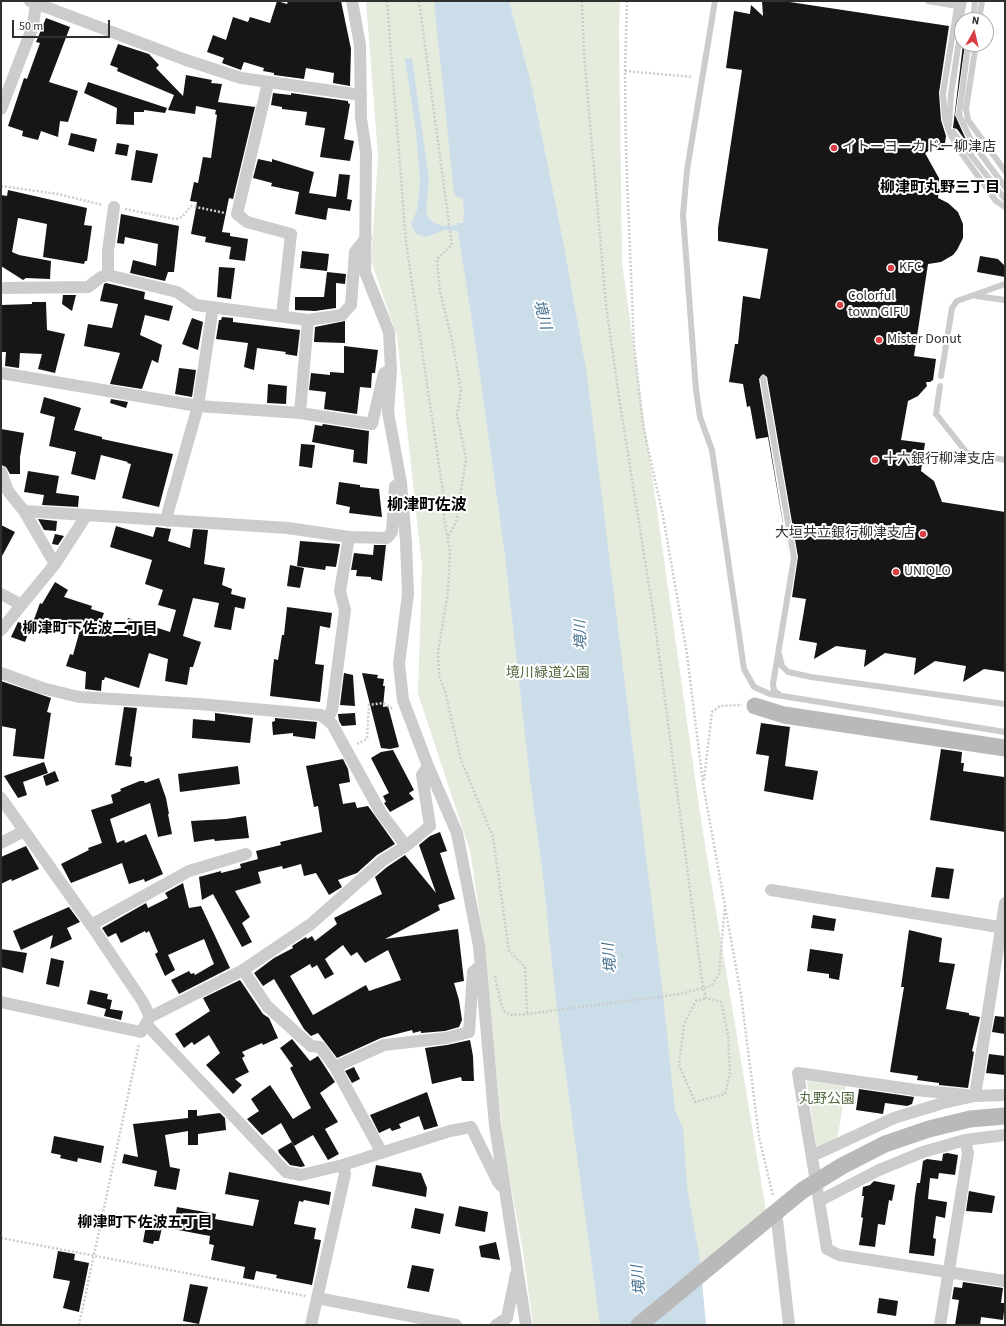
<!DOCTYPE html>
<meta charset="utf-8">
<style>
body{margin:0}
#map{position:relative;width:1006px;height:1326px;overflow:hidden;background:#fff;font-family:"Source Sans 3",sans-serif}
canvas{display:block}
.frame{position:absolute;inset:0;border:2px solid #2f2f2f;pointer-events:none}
.north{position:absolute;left:954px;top:12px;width:40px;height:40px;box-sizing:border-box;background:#fff;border:1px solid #acacac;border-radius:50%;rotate:8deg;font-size:11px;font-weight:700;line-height:16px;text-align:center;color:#2f2f2f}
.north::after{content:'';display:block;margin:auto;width:14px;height:18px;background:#da3e45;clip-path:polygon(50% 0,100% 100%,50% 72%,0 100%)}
.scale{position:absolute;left:12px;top:20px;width:98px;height:18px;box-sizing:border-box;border:2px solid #2f2f2f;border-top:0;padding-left:5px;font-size:12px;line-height:14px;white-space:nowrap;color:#2f2f2f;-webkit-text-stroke:3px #fff;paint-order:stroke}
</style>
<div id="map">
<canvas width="1006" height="1326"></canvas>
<div class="frame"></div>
<div class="north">N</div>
<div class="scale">50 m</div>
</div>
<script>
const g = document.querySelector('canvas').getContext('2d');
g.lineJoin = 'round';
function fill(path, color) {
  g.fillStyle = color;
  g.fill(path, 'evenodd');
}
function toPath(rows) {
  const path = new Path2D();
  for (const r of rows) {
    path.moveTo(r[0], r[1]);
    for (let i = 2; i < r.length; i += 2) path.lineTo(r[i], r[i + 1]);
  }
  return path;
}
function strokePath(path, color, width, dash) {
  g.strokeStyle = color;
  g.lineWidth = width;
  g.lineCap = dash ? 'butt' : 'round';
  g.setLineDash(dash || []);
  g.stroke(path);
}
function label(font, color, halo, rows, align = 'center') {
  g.font = font + ' "Source Sans 3","Noto Sans JP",sans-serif';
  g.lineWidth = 4;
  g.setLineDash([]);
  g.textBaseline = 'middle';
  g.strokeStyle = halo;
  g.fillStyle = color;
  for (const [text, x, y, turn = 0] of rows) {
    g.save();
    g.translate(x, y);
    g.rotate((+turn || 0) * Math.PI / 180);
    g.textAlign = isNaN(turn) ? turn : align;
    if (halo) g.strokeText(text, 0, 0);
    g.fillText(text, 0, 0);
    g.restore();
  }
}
fill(toPath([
 [366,1,620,1,619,30,622,263,701,820,767,1216,704,1266,612,1325,533,1325,523,1252,504,1150,482,930,470,851,418,694,422,567,397,336,371,261,378,156],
 [807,1081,846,1086,837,1141,817,1151]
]), '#e5ecde');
fill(toPath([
 [434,1,509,1,531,83,563,241,587,375,662,987,675,1110,683,1128,687,1187,700,1260,706,1325,600,1325,556,1001,543,876,530,779,505,555,477,354,458,231,445,230,426,237,416,234,411,224,417,210,420,181,416,131,405,59,412,58,429,179,426,211,428,217,434,223,443,226,457,225,457,223,463,223,464,215,463,199,455,196,453,184]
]), '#ccddea');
fill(toPath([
 [277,1,287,4,288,1,341,1,351,49,350,86,333,83,334,73,306,68,304,79,274,75,274,73,263,71,264,68,244,62,241,70,222,63,224,58,207,52,213,35,226,40,233,17,248,22,250,17,270,23],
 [762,1,783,1,949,26,939,93,941,120,946,136,944,150,937,150,935,147,925,153,940,180,938,198,948,203,958,212,963,224,963,238,957,250,953,255,941,262,928,264,914,356,936,359,933,380,930,382,926,382,927,386,918,396,908,401,901,440,925,443,921,471,934,481,942,502,1005,512,1005,672,984,669,963,682,966,666,935,661,914,675,916,658,885,653,864,667,866,650,836,646,814,659,817,643,799,640,806,599,792,597,798,557,767,377,763,374,759,379,789,558,783,595,789,558,768,437,756,439,750,406,747,407,743,384,729,382,735,344,738,344,743,296,760,299,768,249,718,241,718,228,742,70,726,68,734,11,750,14,751,5,763,16],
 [46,18,70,27,49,82,78,91,68,122,60,121,58,137,41,131,38,140,22,136,23,131,8,126,24,78,27,79,40,43,36,42],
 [118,44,149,54,159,65,156,68,183,96,186,75,212,80,211,83,222,84,218,102,255,107,233,199,229,198,222,232,230,233,230,236,248,239,245,261,229,259,231,247,205,242,206,237,191,234,197,202,190,201,194,182,198,183,203,157,211,158,217,115,215,114,216,110,196,106,195,114,168,110,174,95,117,71,118,68,110,65],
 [963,44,965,44,955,115,968,144,957,129,953,128],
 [88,82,167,108,165,113,144,110,144,112,134,112,134,125,116,124,117,108,84,93],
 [273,93,291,95,291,93,348,101,348,103,350,104,344,139,354,141,350,161,320,157,325,128,305,125,307,112,282,109,282,107,271,105],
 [71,133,97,139,94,152,68,145],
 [117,143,129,145,127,156,115,154],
 [136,150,158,154,152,183,131,180],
 [258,159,272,162,272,159,314,172,309,193,336,197,339,174,350,175,347,199,352,200,350,211,328,208,326,220,295,214,299,192,271,186,272,183,253,178],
 [8,190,87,208,84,225,92,226,87,261,85,261,84,264,43,257,47,224,18,218,12,252,19,255,51,261,50,279,26,278,23,280,1,266,1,195,7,196],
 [121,214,179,226,174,272,168,272,165,281,130,273,133,260,156,266,158,244,125,237,124,244,117,243],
 [302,251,329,254,327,271,300,268],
 [980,256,998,259,1005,266,1005,277,977,272],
 [219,267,235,268,231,299,217,297],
 [327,272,346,274,345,284,336,283,336,308,315,311,295,310,295,297,324,297],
 [106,283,145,292,144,299,173,306,169,321,145,315,140,335,162,345,158,363,152,360,142,389,110,384,120,353,84,346,88,324,112,328,118,304,100,301,104,284],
 [63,295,76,295,72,311,62,304],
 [32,302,46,302,47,330,65,334,55,373,38,369,42,354,20,353,19,368,5,366,6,352,1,352,1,305,32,304],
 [222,317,233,318,233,322,300,330,297,356,285,354,286,352,257,348,254,370,244,367,248,343,216,339,219,320,221,320],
 [192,318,203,322,198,350,182,344],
 [345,321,345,343,314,342,315,327],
 [344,346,378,350,375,373,372,373,371,388,360,387,357,414,324,409,326,392,309,390,311,373,330,375,330,372,344,373],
 [179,368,196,370,192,397,175,394],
 [268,384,287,386,286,404,267,403],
 [44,397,81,408,74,430,102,437,102,439,173,454,159,507,122,498,131,464,127,463,128,462,101,455,95,480,71,474,76,452,49,446,55,417,40,413],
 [111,399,128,402,126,408,110,403],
 [323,424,369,431,367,464,353,462,354,450,312,442,315,425,322,426],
 [1,429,24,433,20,457,20,474,10,474,6,467,1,465],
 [301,444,315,445,312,468,299,466],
 [28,471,59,476,56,493,79,496,78,507,42,505,44,495,24,492],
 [339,482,360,485,360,487,379,489,382,517,349,513,350,507,336,504],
 [38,519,57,521,56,531,44,530],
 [1,525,15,532,1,558],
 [116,526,153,537,156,527,171,529,168,541,190,548,193,529,208,530,204,564,225,568,222,585,232,589,231,594,246,598,244,609,235,607,231,630,214,627,219,603,193,598,183,636,201,642,193,667,190,667,187,685,165,681,168,659,149,653,139,688,105,677,104,680,102,680,101,691,85,689,86,672,66,666,70,654,73,655,80,630,51,621,47,631,32,625,40,603,42,604,55,582,68,590,64,597,92,606,91,609,104,613,98,629,122,635,128,618,170,632,176,610,158,605,163,590,145,584,152,560,110,547],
 [55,534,64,536,58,545,52,544],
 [300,541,340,544,336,567,326,566,325,570,297,566],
 [374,545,386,545,382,581,371,579,371,577,356,576,357,570,351,570,354,553,373,555],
 [290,565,304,568,300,588,287,586],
 [287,607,332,613,330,628,320,626,315,664,324,665,320,702,270,696,274,659,278,660,282,635,284,635],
 [18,622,31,626,25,642,11,637],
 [344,673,353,675,355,706,340,705],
 [362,673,378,675,377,678,384,679,383,686,385,686,383,707,388,706,399,747,390,749,381,748],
 [1,681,51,698,47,712,51,713,44,759,13,756,16,729,1,726],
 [124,707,137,708,130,756,132,757,131,767,115,765],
 [215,713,253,718,250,743,192,738,193,719,215,721],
 [355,713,356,725,342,726,339,721,338,714],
 [275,718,317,722,315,739,293,736,293,733,273,735,272,722,275,721],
 [761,723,790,727,785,766,818,771,813,800,764,791,769,756,756,754],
 [941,749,962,752,961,763,964,763,963,771,1004,777,1005,832,930,820],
 [393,750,414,790,409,793,414,799,390,812,384,803,386,802,383,796,389,793,371,758,381,752],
 [343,759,348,769,350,782,339,784,343,804,355,802,357,808,368,806,395,844,377,855,357,873,338,880,342,887,329,895,316,873,304,876,301,864,283,869,282,866,258,872,261,883,235,891,250,917,242,923,252,942,242,947,213,894,202,900,199,877,221,871,221,873,241,868,240,864,258,859,256,851,281,845,280,842,322,832,318,806,314,807,306,766],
 [44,762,48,773,23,782,27,795,18,798,4,776],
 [238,766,240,784,180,792,178,774],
 [55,771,59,781,46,786,43,776],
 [159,778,166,798,169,814,168,814,172,834,158,837,150,803,110,819,117,843,124,840,125,843,146,834,163,874,145,882,144,879,129,884,122,863,71,883,61,864,89,850,88,848,102,843,91,810,113,803,111,795,121,791,120,789,140,781,144,781,145,783],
 [246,816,249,838,215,841,214,839,194,842,191,821,226,819],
 [440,832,447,851,440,853,455,899,438,905,440,910,385,939,458,929,464,981,454,983,459,1000,462,1020,459,1027,445,1031,421,1033,421,1031,413,1033,412,1030,381,1038,337,1058,318,1033,311,1036,304,1029,274,979,263,986,254,973,274,958,293,948,292,946,306,937,307,939,312,936,315,941,337,924,334,918,382,894,375,877,387,867,405,855,436,893,419,845,430,836],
 [343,945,351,956,357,952,365,963,388,950,401,980,369,991,366,985,313,1015,290,976,310,964,312,968,317,965,325,979,334,974,325,959],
 [26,846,39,869,12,881,11,879,1,884,1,857],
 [936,867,954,869,949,899,931,897],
 [183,883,189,908,201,906,230,968,179,994,171,980,189,971,191,974,194,973,195,975,214,964,204,939,168,955,175,970,165,976,155,954,158,952,149,931,146,933,145,931,121,943,116,933,108,937,102,928,146,903,148,908,168,898,165,893],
 [69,907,80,922,67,928,72,939,50,949,53,935,21,950,13,931],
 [813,915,836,919,834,931,811,928],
 [909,930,942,938,939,962,955,964,946,1009,969,1013,969,1015,980,1017,972,1051,974,1052,968,1088,939,1085,939,1083,917,1080,918,1076,890,1072,904,987,901,987],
 [1,949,27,953,23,973,1,967],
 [810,949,843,954,839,980,829,978,829,974,807,971],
 [51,958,64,961,59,987,46,984],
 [240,980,263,1014,269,1018,278,1038,263,1045,262,1043,242,1052,245,1056,242,1058,249,1072,235,1079,242,1085,233,1094,206,1065,220,1053,209,1035,194,1045,192,1042,184,1048,175,1034,210,1011,203,998],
 [90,990,108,994,107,999,112,1000,110,1009,123,1011,121,1020,104,1016,106,1009,87,1004],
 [995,1016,1005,1017,1005,1034,992,1032],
 [292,1039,310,1061,318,1056,335,1082,320,1093,338,1122,325,1129,339,1154,328,1160,313,1135,294,1146,281,1123,262,1135,247,1119,259,1111,251,1099,270,1085,293,1119,311,1108,290,1068,293,1066,280,1048],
 [470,1040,473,1056,474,1081,462,1081,461,1077,432,1084,425,1048,447,1045],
 [989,1054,1005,1056,1005,1075,986,1073],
 [354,1067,360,1079,352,1083,345,1071],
 [859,1089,914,1097,912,1104,907,1106,885,1103,883,1114,856,1110],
 [427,1092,438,1126,424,1130,419,1116,399,1124,401,1128,392,1131,390,1128,379,1133,370,1115],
 [188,1110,197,1110,197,1116,220,1113,225,1118,226,1130,198,1134,198,1145,188,1145,188,1131,165,1135,170,1167,180,1169,176,1190,154,1186,157,1171,122,1163,124,1154,138,1157,133,1124,188,1118],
 [54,1136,104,1146,101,1163,78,1158,77,1162,60,1158,61,1155,51,1153],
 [292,1142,305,1166,301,1167,290,1165,279,1153,278,1150],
 [947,1153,958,1155,955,1175,939,1173,938,1179,930,1178,928,1199,947,1202,945,1218,936,1216,933,1238,936,1239,934,1256,909,1253,915,1196,917,1183,920,1183,923,1161,927,1159,942,1161,943,1154],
 [376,1165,421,1173,427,1188,426,1197,372,1186],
 [229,1172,331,1192,329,1205,304,1200,303,1202,299,1201,294,1224,316,1228,314,1239,321,1240,312,1285,276,1278,277,1275,256,1271,254,1280,243,1278,245,1267,211,1260,214,1245,209,1244,210,1236,173,1229,177,1207,216,1214,215,1219,253,1226,259,1200,225,1194],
 [874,1181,895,1185,892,1201,889,1200,885,1225,878,1224,875,1247,859,1245,863,1218,861,1217,864,1196,862,1196,863,1187,870,1185],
 [969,1191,995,1196,992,1213,966,1211],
 [459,1206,488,1212,485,1232,455,1226],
 [415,1208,444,1214,440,1234,411,1228],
 [147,1220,163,1223,159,1241,154,1241,153,1244,143,1242],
 [496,1242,500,1260,481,1257,479,1246],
 [58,1251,75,1254,74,1260,89,1263,79,1312,63,1308,70,1281,53,1278],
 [412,1265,434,1269,429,1292,407,1288],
 [963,1282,1003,1288,1001,1303,1005,1303,1003,1320,981,1317,980,1325,955,1325,959,1300,952,1299,954,1287,962,1288],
 [190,1284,208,1287,199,1324,183,1321],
 [879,1298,898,1301,896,1316,877,1313]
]), '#161616');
strokePath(toPath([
 [387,1,406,242,444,499,444,519,450,551,448,592,438,653,439,676,445,691,461,760,493,837,509,951,525,967,527,1014],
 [419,1,452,245,437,259,440,292,452,340,461,391,457,415,466,458,456,523,448,536],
 [582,1,584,54,606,305,620,404,654,617,703,988,706,998,721,1002,728,1035,730,1073,725,1094,695,1102,679,1065,684,1024,696,1001,706,998],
 [627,1,625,71,626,153,634,345,643,426,663,516,687,654,703,784,741,995,759,1137,773,1196],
 [625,71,693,77],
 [1,186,58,194,103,205],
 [125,209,175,219,182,217,191,206,225,213],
 [357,744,367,739,369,705,383,703,393,709],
 [704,780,712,712,720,706,742,705],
 [495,976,501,1004,505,1012,510,1015,527,1014,680,994,711,986,719,974,725,904],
 [1,1238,306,1296],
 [79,1325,139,1044]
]), '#ccc', 2.5, [2, 2]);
strokePath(toPath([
 [715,1,687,170,683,215,696,390,700,417,712,450,744,669,754,687,770,694,1005,732],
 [928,1,957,6],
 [958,1,943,94,945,119,950,134,962,154,996,201,1005,207],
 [973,20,975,1],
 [979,20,982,1],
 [958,32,964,1],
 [976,44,966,109,968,120,1005,171],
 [968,47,959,115,972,142,1005,187],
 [949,125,951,94,959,41],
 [953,132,1005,199],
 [976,296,1005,300],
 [941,376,952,308,957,301,1005,284],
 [763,378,794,558,773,684,774,691,779,694],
 [940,386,936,414,967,453,1005,460],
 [779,654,782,666,788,672,811,677,1005,704]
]), '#ccc', 6);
strokePath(toPath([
 [30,1,186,60,241,78,361,95],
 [352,1,360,45,361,118,366,152,365,272,389,332,391,370,388,412,401,483,406,542,408,594,399,664,403,700,428,766,457,833,467,884,479,946,495,1126,526,1325],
 [268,83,237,214,247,222,291,234,282,316],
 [1,109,33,26,36,3],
 [108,275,108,251,114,207],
 [1,288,88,287,101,277,108,275,177,292,196,305,308,320,342,315,351,305,355,252,366,238],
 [1,373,198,406,300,413,372,424,384,373,390,370],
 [300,413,308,320],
 [1,472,8,491,24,511,55,564,86,516],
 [24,511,288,528,349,537,387,538,392,532,395,486],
 [168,521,168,512,198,406,213,307],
 [1,594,20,604],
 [1,630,55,564],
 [1,673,42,688,79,697,199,704,321,715,332,724,381,813,406,846],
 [327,720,332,710,345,610,340,591,349,537],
 [1,798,91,925,143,1002,150,1017],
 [1,843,24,831],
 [771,890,1005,928],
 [1005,903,975,1096,916,1090,798,1073,827,1249,839,1255,1005,1281],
 [91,925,189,871,246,854],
 [243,970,267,1006,311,1046,320,1047,335,1067,382,1153],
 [1,1002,141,1032,150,1017,243,970,311,924,382,861,406,846,430,826,422,775,428,766],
 [146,1024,286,1172,301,1175,343,1165,450,1131,471,1127,498,1182,501,1186],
 [335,1067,384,1045,446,1038,469,1032,473,972,481,965],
 [812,1156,894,1118,943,1103,975,1096,1005,1095],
 [819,1201,879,1170,923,1152,965,1140,1005,1135],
 [776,1211,789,1325],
 [317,1298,456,1325],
 [311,1325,345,1174,343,1165],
 [496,1325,507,1318,516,1274],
 [940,1325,968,1153,965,1140]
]), '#ccc', 12);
strokePath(toPath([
 [755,706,784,715,1005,748],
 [639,1325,787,1203]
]), '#b9b9b9', 17);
strokePath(toPath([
 [787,1203,803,1190,842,1166,885,1144,929,1129,970,1119,1005,1116]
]), '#b9b9b9', 17);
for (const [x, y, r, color] of [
 [834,148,4,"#da3e45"],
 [891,268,4,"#da3e45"],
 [840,305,4,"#da3e45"],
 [879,340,4,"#da3e45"],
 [875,460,4,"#da3e45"],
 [923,534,4,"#da3e45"],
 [896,572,4,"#da3e45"]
]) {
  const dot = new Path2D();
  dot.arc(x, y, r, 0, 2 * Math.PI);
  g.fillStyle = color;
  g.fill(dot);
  strokePath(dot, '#fff', 1.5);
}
label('14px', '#2f2f2f', '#fff', [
 ["イトーヨーカドー柳津店",842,148],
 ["KFC",899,268],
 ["Colorful",848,297],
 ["town GIFU",848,313],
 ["Mister Donut",887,340],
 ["十六銀行柳津支店",883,460],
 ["大垣共立銀行柳津支店",915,534,"right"],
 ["UNIQLO",904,572]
], 'left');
label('14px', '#51693f', '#fff', [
 ["境川緑道公園",548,674],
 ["丸野公園",827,1100]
]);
label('bold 15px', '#000', '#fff', [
 ["柳津町丸野三丁目",940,189],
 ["柳津町下佐波二丁目",90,630],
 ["柳津町下佐波五丁目",145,1224]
]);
label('italic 15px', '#426e8d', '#fff', [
 ["境川",541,315,75],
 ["境川",582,635,-91],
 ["境川",611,958,-95],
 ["境川",640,1280,-95]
]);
label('bold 16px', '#000', '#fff', [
 ["柳津町佐波",427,506]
]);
</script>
